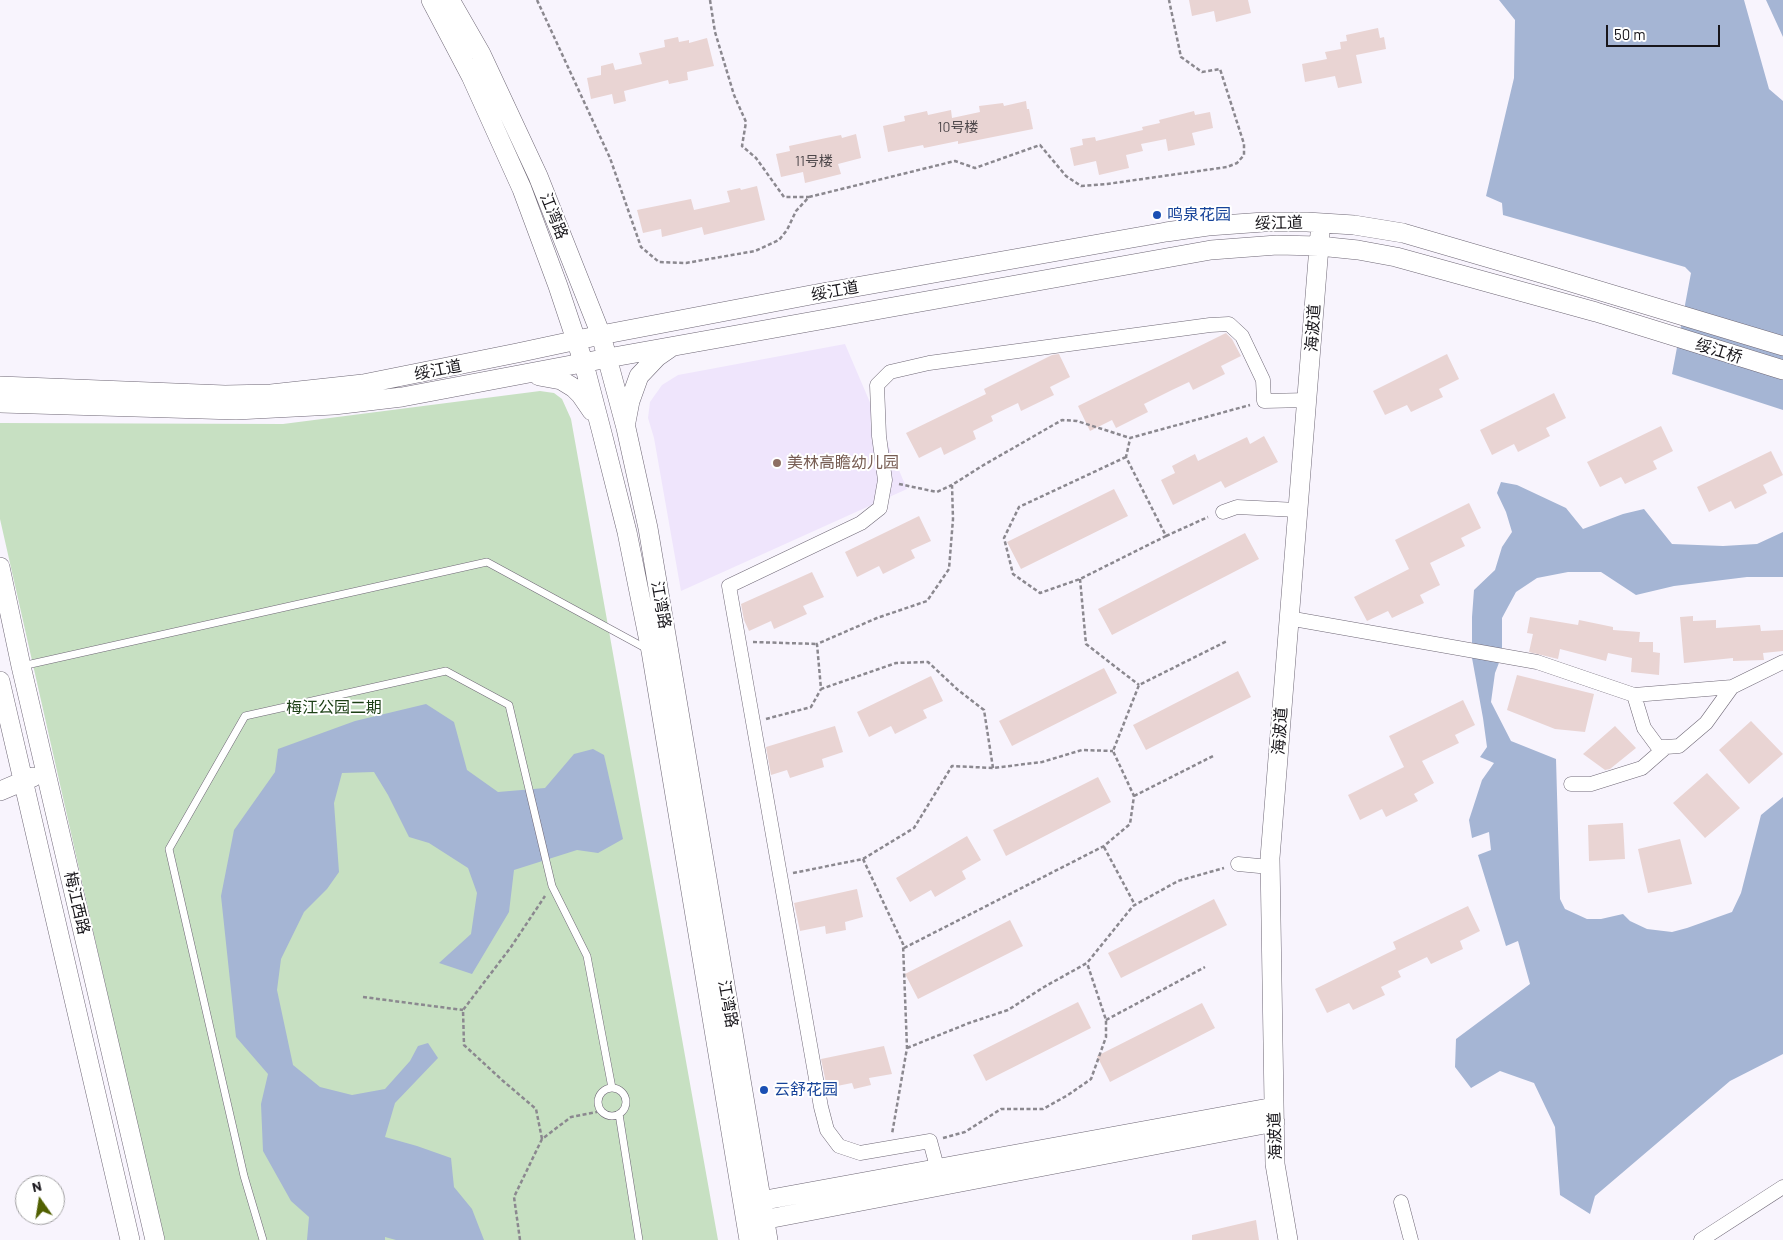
<!DOCTYPE html>
<meta charset="utf-8">
<style>
body{margin:0}
#map{position:relative;width:1783px;height:1240px;overflow:hidden;background:#f8f4fd;font-family:Barlow,sans-serif}
canvas{display:block}
.north{position:absolute;left:15px;top:1175px;width:50px;height:50px;box-sizing:border-box;background:#fff;border:1px solid #a3a2a4;border-radius:50%;rotate:347deg;font-size:14px;font-weight:700;line-height:20px;text-align:center;color:#18161b}
.north::after{content:'';display:block;margin:auto;width:18px;height:22px;background:#516001;clip-path:polygon(50% 0,100% 100%,50% 72%,0 100%)}
.scale{position:absolute;left:1606px;top:25px;width:114px;height:22px;box-sizing:border-box;border:2px solid #18161b;border-top:0;padding-left:6px;font-size:15px;line-height:18px;white-space:nowrap;color:#18161b;-webkit-text-stroke:4px #fff;paint-order:stroke}
</style>
<div id="map">
<canvas width="1783" height="1240"></canvas>
<div class="north">N</div>
<div class="scale">50 m</div>
</div>
<script>
const g = document.querySelector('canvas').getContext('2d');
g.lineJoin = 'round';
function fill(path, color) {
  g.fillStyle = color;
  g.fill(path, 'evenodd');
}
function toPath(rows) {
  const path = new Path2D();
  for (const r of rows) {
    if (r.length === 3) {
      path.moveTo(r[0] + r[2], r[1]);
      path.arc(r[0], r[1], r[2], 0, 2 * Math.PI);
      continue;
    }
    path.moveTo(r[0], r[1]);
    for (let i = 2; i < r.length; i += 2) path.lineTo(r[i], r[i + 1]);
  }
  return path;
}
function strokePath(path, color, width, dash) {
  g.strokeStyle = color;
  g.lineWidth = width;
  g.lineCap = dash ? 'butt' : 'round';
  g.setLineDash(dash || []);
  g.stroke(path);
}
function label(font, color, halo, rows, align = 'center') {
  g.font = font + ' Barlow,"Noto Sans SC",sans-serif';
  g.lineWidth = 4;
  g.setLineDash([]);
  g.textBaseline = 'middle';
  g.strokeStyle = halo;
  g.fillStyle = color;
  for (const [text, x, y, turn = 0] of rows) {
    g.save();
    g.translate(x, y);
    g.rotate((+turn || 0) * Math.PI / 180);
    g.textAlign = isNaN(turn) ? turn : align;
    if (halo) g.strokeText(text, 0, 0);
    g.fillText(text, 0, 0);
    g.restore();
  }
}
fill(toPath([
 [845,344,907,489,681,591,654,438,648,418,650,402,662,385,678,375]
]), '#efe5fc');
fill(toPath([
 [540,391,554,393,562,399,571,419,718,1240,163,1240,0,519,0,423,283,424]
]), '#c7e0c2');
fill(toPath([
 [1499,0,1744,0,1769,89,1783,101,1783,410,1672,374,1691,273,1685,267,1503,215,1502,203,1486,196,1514,78,1515,20],
 [1766,0,1783,0,1783,37],
 [1501,482,1517,485,1566,508,1583,529,1623,514,1644,509,1672,544,1723,546,1757,544,1783,532,1783,577,1747,577,1674,586,1636,595,1601,572,1568,572,1537,578,1516,592,1502,618,1502,655,1495,673,1491,702,1511,741,1556,759,1560,899,1565,909,1587,919,1601,919,1623,914,1630,921,1647,929,1672,932,1687,928,1732,912,1741,893,1761,815,1783,797,1783,1054,1730,1081,1595,1196,1590,1214,1560,1195,1555,1127,1534,1083,1500,1071,1471,1088,1455,1067,1456,1039,1530,984,1518,941,1506,946,1478,855,1491,850,1489,832,1472,838,1469,820,1482,780,1494,763,1480,757,1487,747,1483,718,1472,658,1472,617,1474,590,1495,570,1502,547,1512,532,1506,512,1497,493],
 [426,704,454,722,467,770,498,792,545,788,574,754,593,749,604,755,623,839,598,853,577,850,514,870,509,912,472,974,439,963,471,934,477,893,468,868,429,843,409,837,388,795,374,772,342,773,334,803,339,872,327,889,304,912,281,959,277,990,293,1065,320,1087,352,1095,385,1089,410,1061,418,1046,428,1043,438,1058,395,1103,385,1137,417,1146,451,1158,454,1187,472,1209,484,1240,396,1240,385,1237,385,1240,307,1240,309,1217,291,1201,263,1151,261,1104,268,1074,236,1037,221,896,234,830,275,772,278,749,355,721]
]), '#a5b5d4');
fill(toPath([
 [1189,0,1248,0,1251,13,1216,22,1214,11,1192,16],
 [1378,28,1380,38,1384,37,1386,49,1356,55,1362,83,1338,88,1335,76,1305,82,1302,64,1327,59,1325,52,1341,49,1340,42,1347,41,1346,35],
 [678,37,679,42,689,40,689,43,707,38,714,66,687,72,688,80,669,84,668,80,624,91,626,101,614,104,612,94,591,99,587,78,601,75,601,66,613,63,615,70,642,64,639,53,665,47,664,40],
 [1026,101,1027,109,1029,109,1033,129,958,144,958,141,924,148,923,145,888,152,883,126,905,121,904,116,927,111,928,115,951,110,952,118,980,112,979,106,1003,103,1004,106],
 [1194,111,1195,115,1210,112,1213,128,1192,133,1195,145,1168,151,1166,139,1141,144,1143,151,1126,155,1129,168,1099,175,1096,161,1074,166,1070,148,1083,145,1082,139,1095,137,1096,141,1143,130,1142,127,1160,123,1159,120],
 [856,134,861,158,838,164,841,174,805,183,803,172,781,177,776,154,790,151,789,146,826,138,841,135,842,138],
 [757,186,765,220,704,235,702,227,662,237,661,229,643,233,637,210,691,199,694,210,730,202,727,191,740,188,741,190],
 [1226,333,1232,339,1241,356,1221,366,1225,374,1193,390,1189,382,1172,390,1144,404,1148,412,1116,428,1112,420,1090,431,1078,406],
 [1059,354,1070,377,1050,387,1054,395,1021,411,1018,403,991,416,993,421,973,431,976,439,944,455,941,447,919,458,906,433,986,394,984,389,1052,355],
 [1447,354,1459,379,1439,389,1443,397,1411,412,1407,405,1385,415,1373,391],
 [1554,393,1566,418,1546,428,1550,436,1518,452,1514,444,1492,455,1480,430],
 [1661,426,1673,451,1653,461,1657,469,1625,484,1621,477,1600,487,1587,462],
 [1264,436,1278,462,1225,488,1221,481,1173,505,1161,480,1175,473,1172,466,1195,454,1198,461,1247,437,1250,444],
 [1771,451,1783,475,1763,485,1767,493,1735,509,1731,501,1709,512,1697,487],
 [1114,489,1128,516,1021,569,1007,542],
 [1469,503,1481,528,1461,538,1465,546,1430,563,1440,585,1420,595,1424,603,1392,618,1388,611,1367,621,1354,597,1409,569,1395,540],
 [919,516,931,541,911,550,915,558,883,574,879,566,857,577,845,552],
 [1245,533,1259,559,1112,635,1098,609],
 [812,572,824,597,803,606,807,614,774,629,771,621,749,631,744,620,741,604],
 [1693,616,1693,621,1716,620,1716,628,1760,625,1761,631,1783,630,1783,651,1763,653,1764,660,1733,661,1733,658,1684,663,1680,617],
 [1530,617,1578,625,1579,620,1613,627,1613,630,1640,632,1639,642,1653,642,1653,652,1660,653,1659,675,1631,672,1632,658,1608,653,1606,661,1560,649,1558,659,1529,652,1533,634,1527,633],
 [1104,668,1117,693,1012,746,999,721],
 [1238,671,1251,697,1146,750,1133,725],
 [1517,675,1594,694,1585,732,1555,729,1507,710],
 [931,676,943,701,923,710,927,718,895,734,891,726,869,737,857,712],
 [1463,700,1475,725,1455,735,1459,743,1422,761,1434,783,1414,794,1418,801,1386,817,1382,809,1360,820,1348,795,1404,767,1389,736],
 [1751,721,1783,754,1749,784,1719,750],
 [835,726,843,752,822,759,824,767,790,778,787,770,771,775,766,747],
 [1615,726,1636,748,1610,769,1605,770,1583,754],
 [1707,773,1740,808,1705,838,1673,803],
 [1098,777,1111,802,1006,856,993,830],
 [1623,823,1625,859,1589,861,1588,825],
 [967,836,981,860,962,871,966,879,935,897,931,890,910,902,896,878],
 [1680,839,1692,884,1648,893,1638,849],
 [857,889,863,917,845,922,846,930,826,934,825,926,800,931,794,903],
 [1214,899,1227,925,1121,978,1108,953],
 [1468,906,1480,931,1460,941,1463,949,1431,964,1427,957,1398,971,1401,977,1381,987,1385,995,1353,1010,1349,1003,1327,1013,1315,989,1396,949,1393,942],
 [1010,920,1023,946,918,999,905,974],
 [1078,1002,1091,1028,986,1081,973,1055],
 [1202,1003,1215,1028,1110,1082,1097,1056],
 [884,1046,892,1074,869,1078,871,1085,854,1089,852,1083,827,1088,821,1059],
 [1256,1220,1259,1240,1192,1240,1192,1235]
]), '#e9d4d3');
const lane = toPath([
 [22,666,487,562,647,649],
 [612,1102,14],
 [619,1114,639,1240],
 [263,1240,244,1176,169,849,245,716,446,671,509,705,552,886,587,956,612,1088]
]);
const street = toPath([
 [1223,512,1237,507,1297,510],
 [1288,618,1537,662,1634,695,1732,687,1783,662],
 [1634,695,1644,728,1658,747,1666,747,1679,746,1706,723,1732,687],
 [1571,784,1591,784,1642,768,1666,747],
 [1238,864,1270,867],
 [940,1178,930,1141,860,1153,839,1146,827,1130,821,1107,729,586,861,523,880,508,885,480,879,436,877,385,890,372,929,363,1210,325,1229,324,1242,336,1263,380,1264,401,1308,400],
 [1401,1202,1411,1240],
 [1701,1240,1783,1187]
]);
const secondary = toPath([
 [431,0,471,76,522,189,558,286,584,364,602,433,627,532,651,651,749,1240],
 [450,0,481,54,538,176,601,335,626,428,648,528,768,1240],
 [539,376,561,380,574,388,581,395,592,411],
 [0,386,225,395,271,394,363,384,517,353,601,335,816,294,1166,232,1208,226,1264,222,1307,222,1354,225,1403,233,1554,277,1783,346],
 [0,403,236,410,334,405,402,397,619,356,1211,250,1277,245,1319,246,1358,250,1396,257,1596,312,1783,370],
 [626,422,630,401,639,376,657,357,670,348],
 [0,567,21,666,155,1240],
 [0,681,130,1240],
 [0,791,33,777],
 [749,1203,1274,1107],
 [752,1222,1275,1122],
 [1288,1240,1275,1164,1270,858,1320,234]
]);
strokePath(lane, '#6f6876', 8);
strokePath(street, '#6f6876', 15);
strokePath(secondary, '#6f6876', 20);
strokePath(toPath([
 [537,0,610,158,641,247,659,262,686,263,755,251,779,240,787,230,796,211,809,197,955,161,975,168,1040,145,1066,176,1081,186,1107,184,1227,167,1237,163,1244,155,1244,144,1220,69,1202,72,1181,57,1169,0],
 [710,0,715,32,734,95,746,122,742,146,756,158,784,197,809,197],
 [1126,457,1019,507,1004,538,1013,574,1040,593,1080,579,1166,536,1126,457,1130,439],
 [899,484,937,492,952,485],
 [1166,536,1208,517],
 [1080,579,1086,644,1139,685],
 [753,642,817,644],
 [766,719,811,707,821,689],
 [993,768,984,710,958,690,928,662,896,663,821,689,817,644,877,618,927,601,949,569,953,519,952,485,982,466,1062,420,1077,421,1130,438,1250,405],
 [1134,796,1215,755],
 [1104,847,1135,905],
 [863,859,903,944,907,1048,892,1134],
 [793,873,863,859,914,828,952,766,993,768,1042,762,1082,750,1113,751],
 [904,948,1104,846,1130,824,1134,796,1113,751,1139,685,1227,641],
 [363,997,463,1010],
 [1106,1020,1205,967],
 [907,1048,969,1023,1008,1010,1044,987,1087,963,1133,906,1178,881,1224,868],
 [943,1138,965,1132,1001,1109,1043,1109,1068,1095,1091,1079,1106,1037,1106,1020,1087,963],
 [542,1139,536,1109,502,1080,464,1045,463,1010,511,947,545,896],
 [520,1240,514,1197,542,1139,571,1117,602,1111]
]), '#8b888f', 2.5, [4, 2.5]);
strokePath(lane, '#fff', 7);
strokePath(street, '#fff', 14);
strokePath(secondary, '#fff', 19);
for (const [x, y, r, color] of [
 [1157,215,5,"#1a4fb4"],
 [777,463,5,"#8d6e63"],
 [764,1090,5,"#1a4fb4"]
]) {
  const dot = new Path2D();
  dot.arc(x, y, r, 0, 2 * Math.PI);
  g.fillStyle = color;
  g.fill(dot);
  strokePath(dot, '#fff', 2);
}
label('14px', '#4c4649', null, [
 ["10号楼",958,127],
 ["11号楼",814,161]
]);
label('16px', '#164399', '#fff', [
 ["鸣泉花园",1167,215],
 ["云舒花园",774,1090]
], 'left');
label('16px', '#18161b', '#fff', [
 ["江湾路",554,216,68],
 ["绥江道",1279,223,-1],
 ["绥江道",835,291,-10],
 ["海波道",1313,328,-86],
 ["绥江桥",1719,351,17],
 ["绥江道",438,370,-11],
 ["江湾路",661,605,80],
 ["海波道",1280,731,-86],
 ["梅江西路",77,903,77],
 ["江湾路",728,1004,80],
 ["海波道",1275,1136,-92]
]);
label('16px', '#785e54', '#fff', [
 ["美林高瞻幼儿园",787,463]
], 'left');
label('16px', '#1e4117', '#fff', [
 ["梅江公园二期",334,708]
]);
</script>
